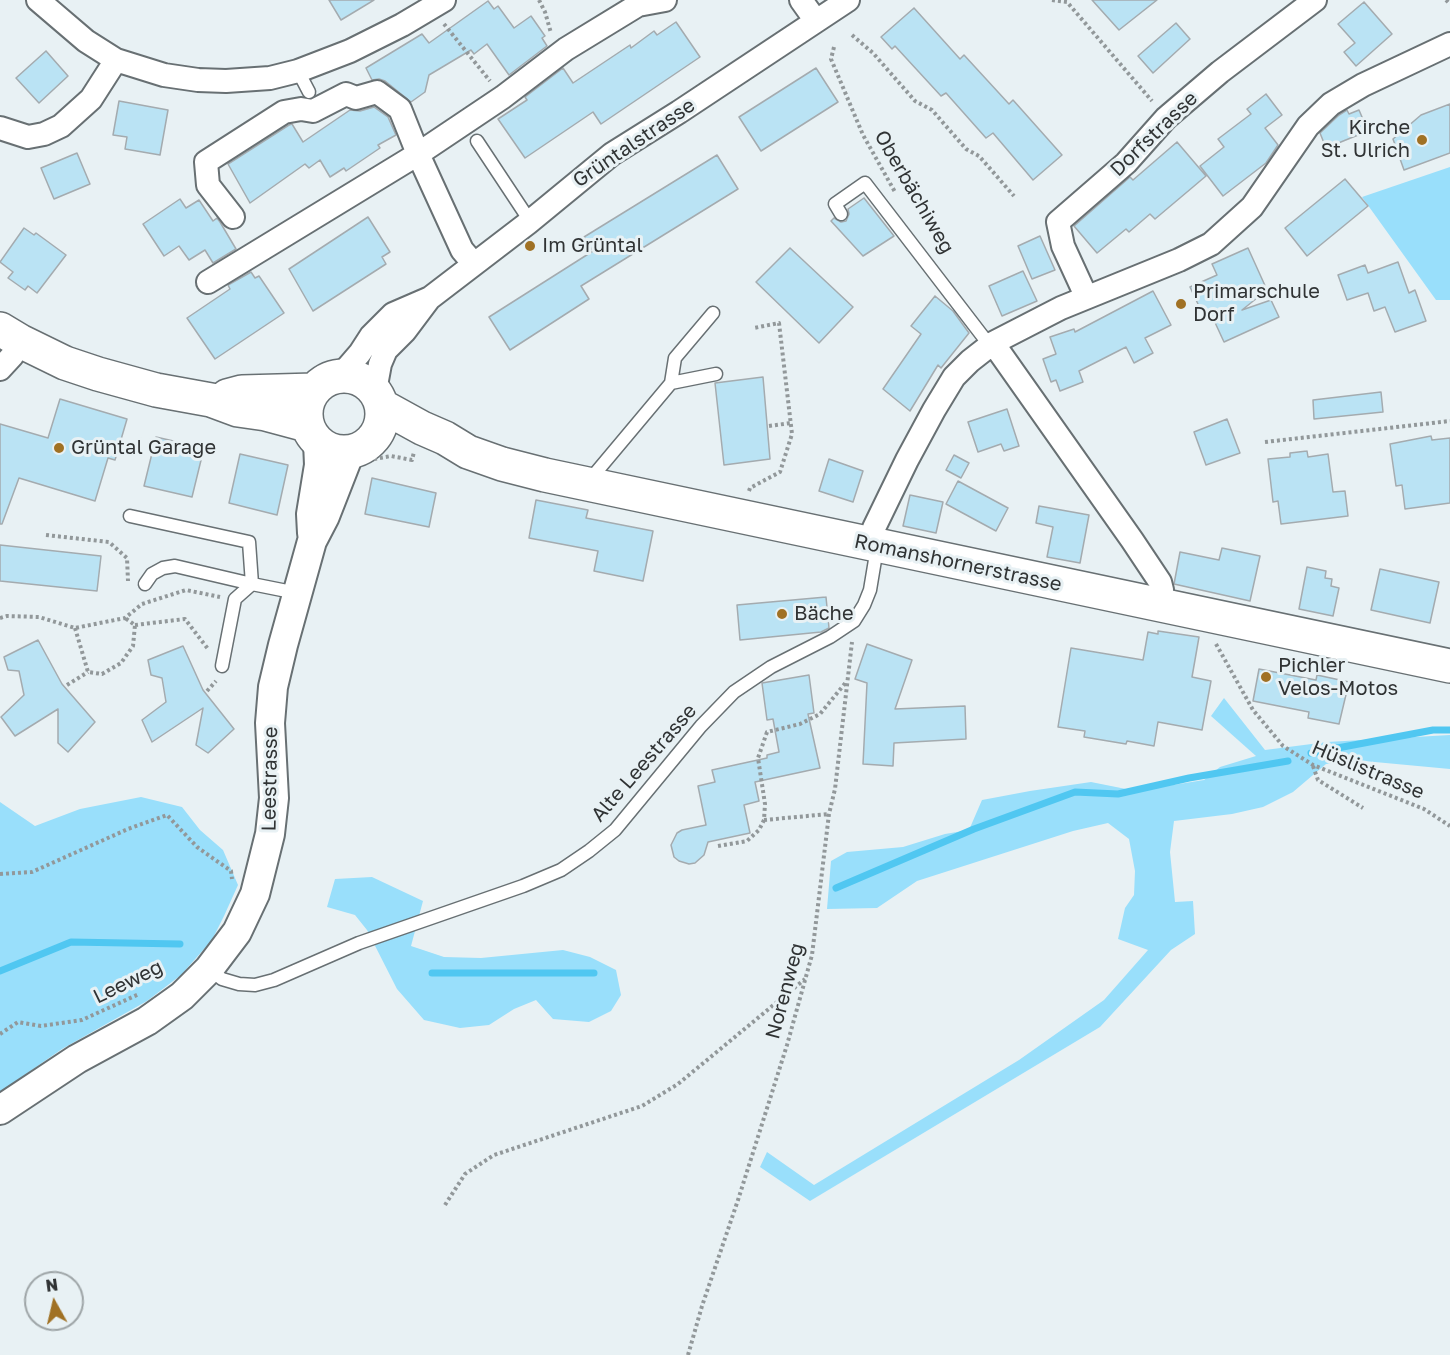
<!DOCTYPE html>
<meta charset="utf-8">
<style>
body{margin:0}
#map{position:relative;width:1450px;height:1355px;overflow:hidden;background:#e8f1f4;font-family:"Golos Text",sans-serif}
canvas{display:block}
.north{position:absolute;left:24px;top:1271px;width:60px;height:60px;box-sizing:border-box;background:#e8f1f4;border:2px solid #9ea5a7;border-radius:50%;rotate:352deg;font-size:16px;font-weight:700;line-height:24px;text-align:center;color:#303334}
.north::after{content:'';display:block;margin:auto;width:21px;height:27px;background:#a07124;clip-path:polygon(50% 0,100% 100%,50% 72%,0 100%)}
</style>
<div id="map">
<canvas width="1450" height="1355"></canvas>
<div class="north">N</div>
</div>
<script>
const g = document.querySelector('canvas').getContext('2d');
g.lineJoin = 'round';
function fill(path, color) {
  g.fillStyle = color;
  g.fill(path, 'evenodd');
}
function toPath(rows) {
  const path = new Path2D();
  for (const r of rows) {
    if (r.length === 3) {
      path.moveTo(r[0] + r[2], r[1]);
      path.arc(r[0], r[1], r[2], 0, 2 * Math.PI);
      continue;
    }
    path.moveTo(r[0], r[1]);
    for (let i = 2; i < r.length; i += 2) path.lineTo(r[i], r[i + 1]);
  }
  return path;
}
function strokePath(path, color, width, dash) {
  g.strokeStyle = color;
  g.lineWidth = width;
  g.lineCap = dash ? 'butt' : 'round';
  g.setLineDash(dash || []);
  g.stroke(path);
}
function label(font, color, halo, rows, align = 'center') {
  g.font = font + ' "Golos Text",sans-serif';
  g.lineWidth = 6;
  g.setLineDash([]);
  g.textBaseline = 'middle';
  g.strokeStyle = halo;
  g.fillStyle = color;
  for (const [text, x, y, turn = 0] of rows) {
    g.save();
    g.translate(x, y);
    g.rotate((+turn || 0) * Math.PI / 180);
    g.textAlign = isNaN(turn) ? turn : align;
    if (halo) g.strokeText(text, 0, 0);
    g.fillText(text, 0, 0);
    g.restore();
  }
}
fill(toPath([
 [1450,167,1450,300,1436,300,1362,197],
 [1224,698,1265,750,1327,742,1450,735,1450,769,1364,761,1326,764,1293,792,1263,807,1232,814,1174,821,1170,852,1175,902,1193,901,1195,934,1171,950,1100,1027,810,1201,760,1167,767,1152,814,1185,1019,1060,1104,1000,1148,950,1118,939,1125,908,1134,895,1135,871,1129,839,1108,823,1073,831,917,881,877,908,827,909,831,861,847,852,903,847,945,834,969,830,982,800,1030,791,1091,782,1126,789,1173,785,1204,780,1220,767,1256,756,1211,716],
 [141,797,182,807,200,830,223,850,238,885,224,916,212,940,181,975,147,1001,62,1049,0,1092,0,802,35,826,80,809],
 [372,877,423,901,411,946,444,957,481,958,563,950,590,957,616,970,621,995,611,1011,589,1022,553,1019,536,1000,514,1009,489,1025,460,1028,424,1020,397,989,367,930,355,915,327,907,335,879]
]), '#99dffb');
strokePath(toPath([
 [1311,753,1433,730,1450,730],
 [836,888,974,829,1075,792,1118,794,1189,778,1288,761],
 [0,971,71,942,180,944],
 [432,973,594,973]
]), '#50c7f1', 7);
const building = toPath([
 [329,0,374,0,341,20,329,0],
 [1092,0,1157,0,1119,30,1092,0],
 [488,1,494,9,498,6,514,28,531,16,545,36,542,38,547,46,509,75,487,44,474,54,471,50,429,75,425,92,411,102,385,81,379,79,372,80,366,68,422,34,429,43,488,1],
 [1364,2,1392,34,1356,66,1344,52,1355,43,1338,24,1364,2],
 [914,8,960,59,964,55,1009,104,1013,100,1062,155,1033,180,993,133,986,138,946,93,941,96,895,46,892,49,881,37,914,8],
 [676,22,700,57,601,124,593,112,525,158,498,119,527,100,525,97,563,68,573,83,630,45,631,48,654,31,657,35,676,22],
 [1176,23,1190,39,1153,73,1138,56,1176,23],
 [46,51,68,76,39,103,16,78,46,51],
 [816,68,838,102,761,151,739,117,816,68],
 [1266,94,1282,115,1265,128,1278,145,1266,163,1223,196,1200,166,1224,147,1218,139,1251,114,1247,109,1266,94],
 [119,101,168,110,160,155,125,149,127,137,113,135,119,101],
 [1450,104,1450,153,1404,170,1393,139,1421,115,1450,104],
 [374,107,388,117,396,135,378,145,380,148,346,171,344,168,330,177,320,160,309,168,305,164,250,203,228,164,289,125,292,124,303,142,350,110,360,111,374,107],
 [1347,110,1349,114,1359,110,1368,131,1326,148,1320,133,1339,115,1347,110],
 [1177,142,1206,176,1155,219,1150,214,1129,232,1126,229,1097,253,1074,226,1130,177,1133,180,1177,142],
 [77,153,90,184,54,199,41,168,77,153],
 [717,155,738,189,581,286,589,299,510,350,489,317,593,251,584,237,717,155],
 [1345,179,1368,206,1307,256,1285,228,1345,179],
 [864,198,894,236,863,256,831,221,834,218,841,222,846,221,849,214,848,209,864,198],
 [180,199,186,208,199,200,213,221,217,218,220,222,236,249,213,263,205,250,189,260,179,246,164,256,143,224,180,199],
 [368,217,390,252,382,257,386,264,313,311,289,269,368,217],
 [24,228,34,235,36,233,66,255,37,293,28,286,25,290,8,278,13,272,0,262,24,228],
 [1040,236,1055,270,1032,279,1018,246,1040,236],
 [790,248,853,307,819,343,756,282,790,248],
 [1248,248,1267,290,1242,310,1271,300,1279,317,1224,342,1212,316,1205,319,1190,287,1217,275,1212,264,1248,248],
 [1398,262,1409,293,1415,290,1426,321,1395,332,1385,307,1374,311,1368,293,1347,300,1338,275,1365,265,1368,273,1398,262],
 [1023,271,1037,301,1002,316,989,286,1023,271],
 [251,272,255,278,259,276,284,313,215,359,187,318,230,289,228,285,251,272],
 [1153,291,1171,325,1145,338,1153,353,1134,363,1126,347,1079,371,1083,382,1060,391,1056,380,1051,382,1043,359,1056,354,1050,337,1074,329,1075,332,1153,291],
 [935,296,953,311,969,333,941,368,938,365,910,411,883,389,921,334,911,326,935,296],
 [763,377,770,459,724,465,715,383,763,377],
 [1381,392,1383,412,1314,419,1313,400,1381,392],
 [60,399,127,419,115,460,108,458,95,501,19,478,2,524,0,524,0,424,48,438,60,399],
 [1007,409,1019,446,1004,451,1001,444,978,452,968,422,1007,409],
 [1227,419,1240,453,1206,465,1194,432,1227,419],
 [1431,436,1432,440,1450,438,1450,503,1405,509,1402,485,1396,486,1390,444,1431,436],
 [156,437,204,448,192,497,144,486,156,437],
 [1307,451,1308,457,1328,454,1333,492,1345,491,1348,516,1281,524,1278,501,1273,502,1268,459,1290,457,1290,453,1307,451],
 [240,454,288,465,277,515,229,503,240,454],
 [954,455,969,463,961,478,946,470,954,455],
 [829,459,863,471,853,502,819,491,829,459],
 [372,478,436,493,429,527,365,514,372,478],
 [958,481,1008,508,996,531,946,504,958,481],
 [910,495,943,502,936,533,903,526,910,495],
 [536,500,588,510,586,518,653,531,643,581,594,571,598,551,529,538,536,500],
 [1039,506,1089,515,1080,563,1047,557,1053,527,1036,523,1039,506],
 [0,545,101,556,97,591,0,581,0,545],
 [1222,548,1260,556,1250,601,1174,584,1180,552,1219,560,1222,548],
 [1307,567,1326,571,1325,578,1332,579,1331,586,1339,588,1333,616,1299,609,1307,567],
 [1380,569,1439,582,1430,623,1371,610,1380,569],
 [826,597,829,628,821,632,740,640,737,605,826,597],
 [1158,631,1199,637,1192,677,1211,681,1202,730,1158,722,1154,746,1127,741,1126,744,1084,737,1085,731,1058,727,1071,648,1143,660,1148,632,1158,634,1158,631],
 [38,640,62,684,95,722,68,752,58,743,58,709,15,736,1,717,24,695,19,671,8,670,4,657,38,640],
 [867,644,912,660,895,709,965,706,966,739,894,743,893,766,863,764,867,683,855,679,867,644],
 [183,646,203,690,234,729,208,753,196,745,203,708,152,742,142,720,166,702,162,678,151,675,148,660,183,646],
 [1259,669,1316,680,1317,675,1349,682,1339,724,1308,718,1309,712,1253,701,1259,669],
 [809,675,814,713,808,714,820,768,755,782,759,801,744,805,750,833,708,842,704,855,695,863,689,864,679,861,674,857,671,845,677,833,682,830,706,825,698,786,715,782,712,770,767,758,767,755,779,752,773,719,767,720,762,683,809,675]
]);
fill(building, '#bae3f4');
strokePath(building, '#a4abaf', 1.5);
const service = toPath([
 [298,71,309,92],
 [477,141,530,221],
 [841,214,835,204,865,183,984,338,993,343],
 [671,383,675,358,713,313],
 [588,482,671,383,716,374],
 [130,516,249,542,252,584,175,566,163,568,152,574,145,584],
 [222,666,235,599,252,584,297,593],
 [209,969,222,979,239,984,255,985,274,980,359,943,523,886,561,870,589,851,615,830,701,726,734,692,771,667,830,637,854,621,864,605,870,590,875,560,873,546]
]);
const minor = toPath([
 [38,0,86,41,116,60,164,75,198,80,226,81,270,78,298,71,350,51,402,25,444,0],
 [801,0,816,21],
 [0,128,28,137,44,134,61,126,91,99,116,60],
 [233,217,208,185,206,162,284,112,301,109,313,111,346,94,356,98,377,92,400,109,418,154,503,97,566,49,638,5,665,0],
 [208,282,418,154,462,250,474,264],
 [1086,296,1063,246,1058,222,1126,163,1166,118,1220,72,1315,0],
 [993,343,1132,540,1160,582,1162,590,1158,605],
 [0,369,12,356,20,341],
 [341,375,360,353,371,336,393,314,430,298,528,223,612,154,679,112,848,0],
 [375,391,380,364,386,350,405,331,429,299],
 [873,545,874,528,907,460,934,410,954,377,970,361,993,343,1061,308,1179,260,1211,244,1252,207,1308,126,1331,104,1363,85,1450,44]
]);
const tertiary = toPath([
 [312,533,311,514,319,465,318,442],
 [0,1110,77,1059,147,1021,182,996,209,969,237,932,255,894,270,834,274,798,270,723,273,687,283,645,312,541,325,516,350,452]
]);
const secondary = toPath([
 [0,329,20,341,65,363,98,374,156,390,211,400,238,410,266,414,307,425],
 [344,414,38],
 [227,396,242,392,314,390],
 [382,406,422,428,445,438,468,452,502,464,545,475,1450,666]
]);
strokePath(service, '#687073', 15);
strokePath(minor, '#687073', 26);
strokePath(tertiary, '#687073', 32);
strokePath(secondary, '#687073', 36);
strokePath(toPath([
 [539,0,545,12,551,33],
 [1052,0,1067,2,1152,101],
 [1446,0,1450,4],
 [444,24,490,81],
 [852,35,873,53,915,101,932,110,966,149,979,156,1014,196],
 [834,47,831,59,863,135,895,192],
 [769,426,791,423],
 [1265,442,1450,421],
 [374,459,391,456,412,460,414,452],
 [749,491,750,488,780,472,792,434,779,323,754,328],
 [46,535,109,542,127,558,128,581],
 [0,618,7,616,39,617,75,628,125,618,142,604,186,590,220,597],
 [135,625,185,619,208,649],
 [75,628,88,672,102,674,121,663,133,646,135,625,125,618],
 [1216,644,1253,710,1283,746,1313,765,1424,809,1450,826],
 [67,685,88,672],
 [207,691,216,681],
 [1313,766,1318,780,1363,808],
 [764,820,829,814],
 [718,846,747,841,759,830,764,820,765,804,758,758,767,732,800,724,820,714,847,681],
 [0,874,32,872,128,829,167,815,197,847,231,871,232,879],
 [0,1034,18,1022,41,1026,82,1020,139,994],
 [445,1205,465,1174,494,1155,642,1106,678,1084,805,979],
 [688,1355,702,1306,738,1200,787,1045,812,955,829,814,835,789,852,642]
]), '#92989a', 4, [3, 3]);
strokePath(service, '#fff', 12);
strokePath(minor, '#fff', 22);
strokePath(tertiary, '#fff', 28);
strokePath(secondary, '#fff', 33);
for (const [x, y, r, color] of [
 [1422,140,6,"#a07124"],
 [530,246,6,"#a07124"],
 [1181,304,6,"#a07124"],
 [59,448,6,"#a07124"],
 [782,614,6,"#a07124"],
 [1266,677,6,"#a07124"]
]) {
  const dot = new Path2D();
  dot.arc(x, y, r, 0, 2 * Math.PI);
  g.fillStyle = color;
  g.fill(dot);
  strokePath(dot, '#e8f1f4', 2);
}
label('20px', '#303334', '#e8f1f4', [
 ["Kirche",1410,128,"right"],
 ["St. Ulrich",1410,151,"right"],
 ["Im Grüntal",542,246],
 ["Primarschule",1193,292],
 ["Dorf",1193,315],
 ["Grüntal Garage",71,448],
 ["Bäche",794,614],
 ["Pichler",1278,666],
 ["Velos-Motos",1278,689]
], 'left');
label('20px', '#303334', '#e8f1f4', [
 ["Dorfstrasse",1154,134,-44],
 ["Grüntalstrasse",634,143,-34],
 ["Oberbächiweg",914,192,60],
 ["Romanshornerstrasse",958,563,12],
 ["Alte Leestrasse",644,763,-49],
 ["Hüslistrasse",1368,770,23],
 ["Leestrasse",270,779,-89],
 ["Leeweg",128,982,-26],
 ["Norenweg",785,991,-75]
]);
</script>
